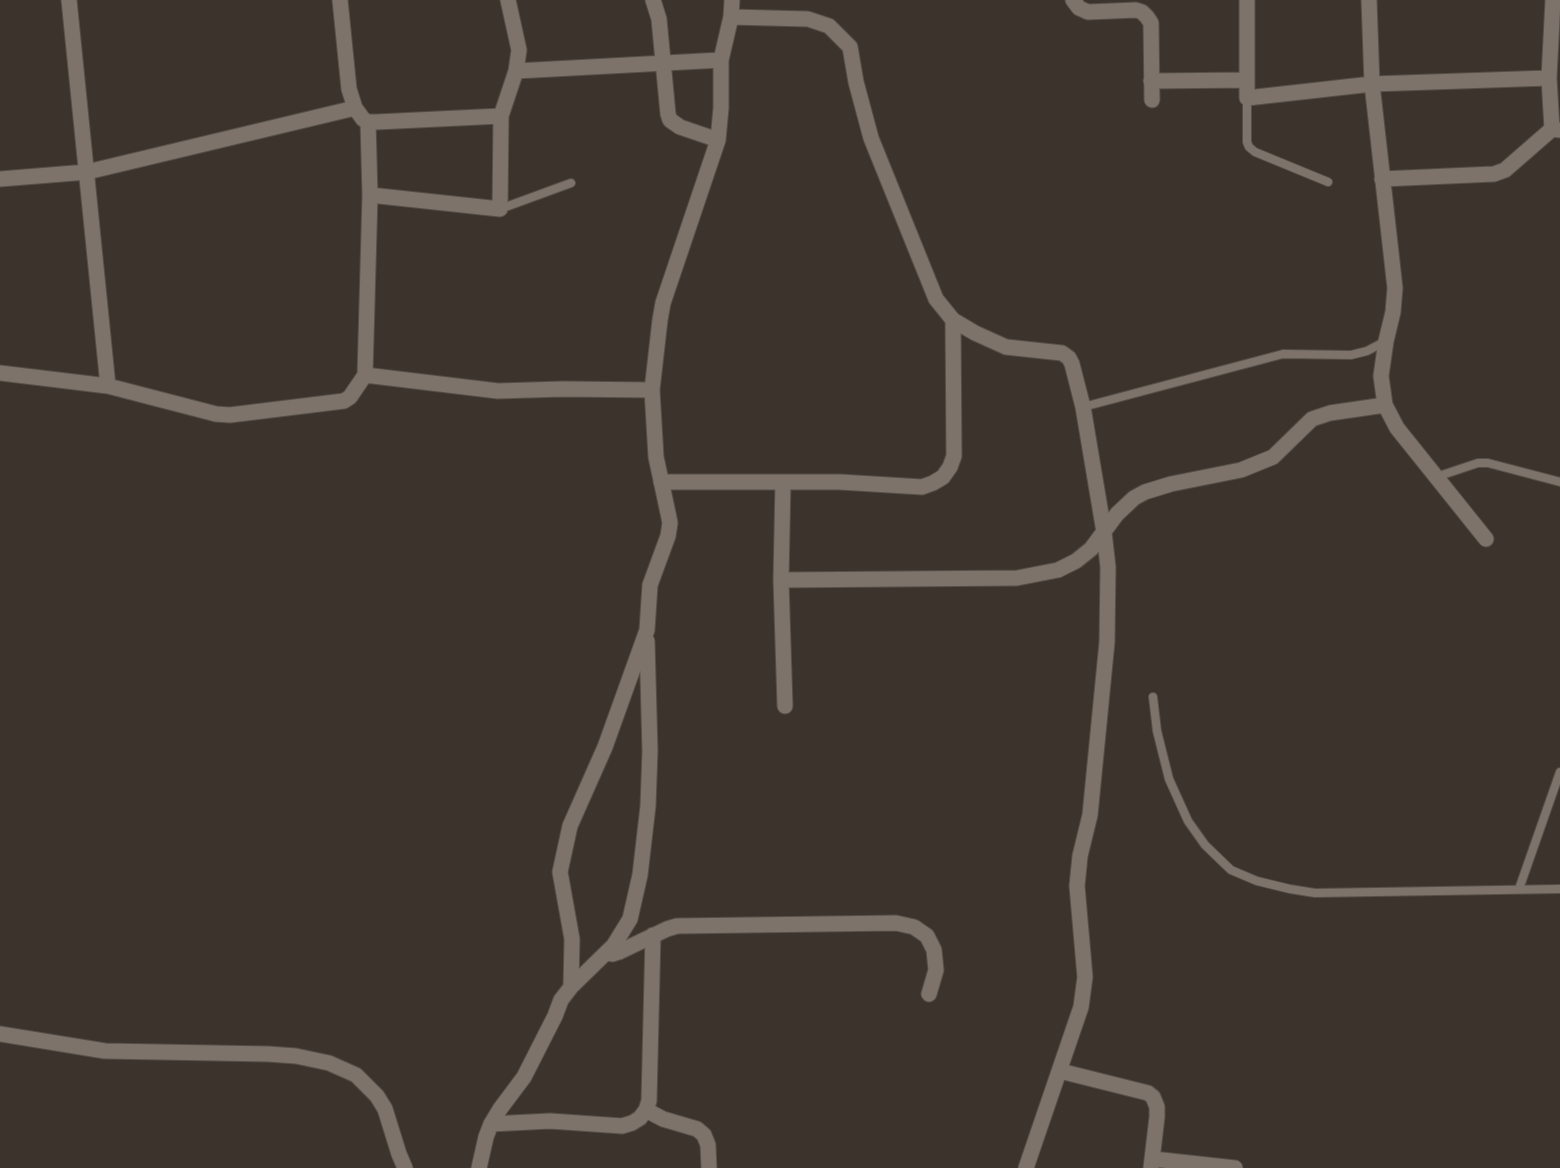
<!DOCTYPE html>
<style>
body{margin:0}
canvas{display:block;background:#3c332c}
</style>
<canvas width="1560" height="1168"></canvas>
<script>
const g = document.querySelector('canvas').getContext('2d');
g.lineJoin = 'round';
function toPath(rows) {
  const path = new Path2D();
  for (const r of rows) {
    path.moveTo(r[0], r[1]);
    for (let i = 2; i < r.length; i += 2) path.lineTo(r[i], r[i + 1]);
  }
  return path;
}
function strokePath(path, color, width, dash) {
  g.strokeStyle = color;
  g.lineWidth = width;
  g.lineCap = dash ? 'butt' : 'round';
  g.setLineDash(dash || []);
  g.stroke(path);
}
const lane = toPath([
 [1247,98,1247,142,1249,147,1255,152,1328,182],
 [500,209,571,183],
 [1083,407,1283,354,1351,355,1367,351,1386,341],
 [1436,477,1478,463,1488,463,1560,482],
 [1153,697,1157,731,1169,779,1188,821,1205,845,1231,870,1257,881,1290,889,1315,893,1560,889],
 [1519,889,1560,772]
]);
const street = toPath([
 [69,0,108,386],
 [340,0,349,89,355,108,363,119,368,122,376,122,501,116],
 [653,0,659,19,668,114,670,120,680,127,718,140],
 [1073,0,1079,8,1088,12,1136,10,1142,12,1147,17,1151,23,1152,100],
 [1247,0,1247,98,1372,84,1549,78],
 [1369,0,1372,84,1395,288,1393,312,1386,341,1381,376,1385,405,1397,428,1486,539],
 [731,17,808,19,829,26,850,47,856,82,871,138,936,299,953,320,975,333,1006,347,1062,353,1069,358,1072,364,1083,407,1104,532,1108,567,1107,642,1090,815,1080,856,1077,886,1085,977,1081,1007,1026,1168],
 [516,71,721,60],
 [1151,81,1247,80],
 [1552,129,1549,78,1553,0],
 [0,179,87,172,355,108],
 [1382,179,1494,174,1505,170,1552,129,1560,130],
 [370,195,500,209,501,116,516,71,519,50,508,0],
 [0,373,108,386,216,414,230,415,344,401,350,397,365,375,498,391,563,389,652,390],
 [365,375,370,195,368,122],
 [661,482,840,482,922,487,933,483,943,477,950,467,954,456,953,320],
 [783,482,781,580,785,706],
 [781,580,1017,578,1058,570,1076,561,1091,549,1117,514,1134,498,1145,492,1171,484,1241,470,1273,457,1312,419,1330,413,1385,405],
 [606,953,613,954,619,952,667,929,677,926,896,923,914,927,927,936,934,950,936,970,929,994],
 [571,987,572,939,560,872,570,826,605,747,647,630,650,585,668,536,670,523,668,513,656,457,652,390,660,320,663,303,718,140,721,108,721,60,731,17,732,0],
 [0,1034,105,1051,268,1054,296,1056,329,1063,356,1075,377,1096,385,1109,399,1154,405,1168],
 [1060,1071,1148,1093,1153,1097,1157,1107,1157,1117,1151,1168],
 [646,1110,663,1119,697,1129,704,1135,708,1145,709,1168],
 [491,1124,550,1121,622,1126,632,1123,640,1118,646,1110,649,1101,653,935],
 [1153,1159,1235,1168],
 [479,1168,486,1137,491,1124,500,1109,524,1077,555,1016,561,1000,571,987,614,945,630,919,640,875,648,806,650,751,647,641]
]);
strokePath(lane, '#564f48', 10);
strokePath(street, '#564f48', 17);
strokePath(lane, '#7d736a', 8);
strokePath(street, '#7d736a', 15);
</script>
